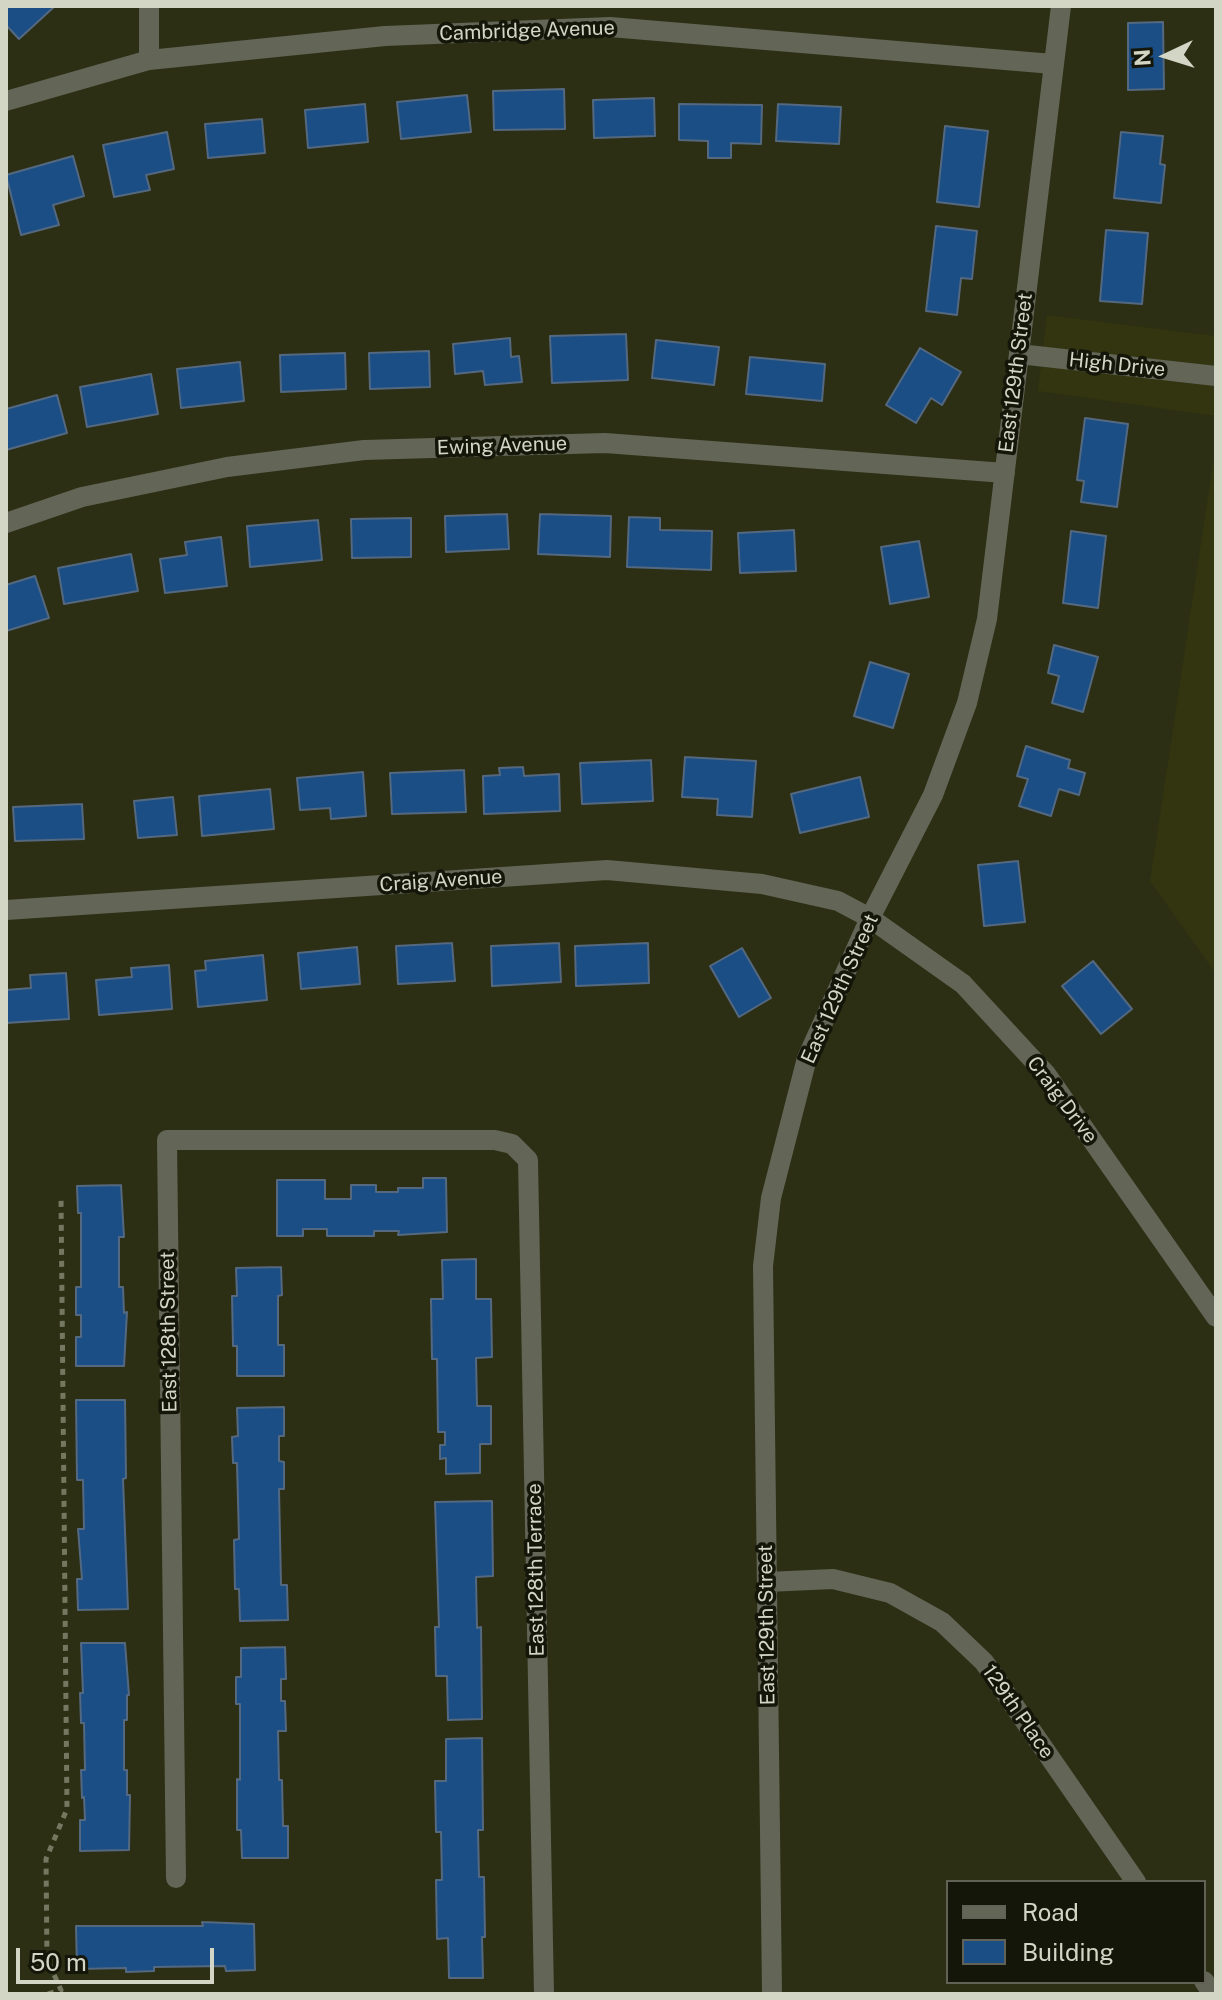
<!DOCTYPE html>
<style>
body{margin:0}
#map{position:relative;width:1222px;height:2000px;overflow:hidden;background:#2c2f13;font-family:"Public Sans",sans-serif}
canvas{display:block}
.frame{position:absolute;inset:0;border:8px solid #d3d5c5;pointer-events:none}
.legend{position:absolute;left:946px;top:1880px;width:260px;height:104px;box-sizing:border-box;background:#15160a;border:2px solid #616255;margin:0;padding:10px 14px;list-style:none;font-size:24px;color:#d3d5c5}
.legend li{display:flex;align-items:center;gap:16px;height:40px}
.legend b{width:40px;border:2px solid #616255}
.north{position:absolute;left:1126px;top:16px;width:80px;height:80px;-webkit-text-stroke:6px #15160a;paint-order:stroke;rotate:266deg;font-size:22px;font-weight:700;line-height:32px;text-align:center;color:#d3d5c5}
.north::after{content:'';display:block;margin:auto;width:28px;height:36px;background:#d3d5c5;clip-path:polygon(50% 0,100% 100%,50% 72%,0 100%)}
.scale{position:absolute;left:16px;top:1948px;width:198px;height:36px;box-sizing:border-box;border:4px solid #d3d5c5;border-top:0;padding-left:10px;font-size:24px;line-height:28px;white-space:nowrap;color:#d3d5c5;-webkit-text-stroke:6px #15160a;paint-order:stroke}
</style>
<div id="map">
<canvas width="1222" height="2000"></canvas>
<div class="frame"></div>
<ul class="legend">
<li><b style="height:10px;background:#636557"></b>Road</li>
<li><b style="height:22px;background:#1a4e84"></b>Building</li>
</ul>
<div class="north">N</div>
<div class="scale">50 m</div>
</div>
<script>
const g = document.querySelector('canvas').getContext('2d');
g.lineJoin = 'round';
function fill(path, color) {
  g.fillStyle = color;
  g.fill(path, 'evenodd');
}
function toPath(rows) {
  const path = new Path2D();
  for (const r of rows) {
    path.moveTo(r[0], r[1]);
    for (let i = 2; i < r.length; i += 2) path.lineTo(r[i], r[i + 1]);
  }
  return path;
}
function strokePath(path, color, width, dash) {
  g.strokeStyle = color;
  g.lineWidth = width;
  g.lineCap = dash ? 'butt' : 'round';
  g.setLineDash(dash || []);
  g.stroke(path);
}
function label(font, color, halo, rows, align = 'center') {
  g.font = font + ' "Public Sans",sans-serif';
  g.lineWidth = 7;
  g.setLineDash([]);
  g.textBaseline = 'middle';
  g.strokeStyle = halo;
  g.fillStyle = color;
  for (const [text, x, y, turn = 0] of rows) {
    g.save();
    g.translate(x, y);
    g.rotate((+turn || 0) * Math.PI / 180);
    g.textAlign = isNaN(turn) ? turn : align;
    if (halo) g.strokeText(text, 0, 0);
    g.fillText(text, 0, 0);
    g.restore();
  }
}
fill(toPath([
 [1047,315,1216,336,1216,416,1038,391],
 [1216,444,1216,974,1150,881]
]), '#323510');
const building = toPath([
 [6,6,55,6,19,39,6,25,6,6],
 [1163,22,1164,89,1128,90,1128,23,1163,22],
 [564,89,565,129,494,130,493,91,564,89],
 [467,95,471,132,401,139,397,102,467,95],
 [654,98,655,136,594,138,593,100,654,98],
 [365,104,368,142,308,148,305,110,365,104],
 [679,104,762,105,761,144,731,143,731,158,708,158,708,141,679,140,679,104],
 [778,104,841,107,839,144,776,141,778,104],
 [262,119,265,153,208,158,205,124,262,119],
 [945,126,988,131,979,207,937,202,945,126],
 [167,132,174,169,146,175,150,190,114,197,103,145,167,132],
 [1121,132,1163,136,1160,164,1165,165,1161,203,1114,198,1121,132],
 [73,156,84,196,53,205,59,225,21,235,6,175,73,156],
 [936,226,977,231,972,279,961,278,957,315,926,311,936,226],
 [1106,230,1148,233,1142,304,1100,301,1106,230],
 [626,334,628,380,552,383,550,336,626,334],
 [510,338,511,357,519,356,522,382,485,385,483,371,455,374,453,344,510,338],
 [656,340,719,347,714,385,652,378,656,340],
 [920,348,961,372,942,405,931,398,916,423,886,405,920,348],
 [429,351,430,387,370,389,369,353,429,351],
 [345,353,346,389,281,392,280,355,345,353],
 [750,357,825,364,822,401,746,394,750,357],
 [240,362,244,401,181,408,177,369,240,362],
 [151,374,158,414,87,427,80,387,151,374],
 [57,395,67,433,6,450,6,409,57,395],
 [1085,418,1128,424,1117,507,1081,502,1084,481,1077,480,1085,418],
 [507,514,509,549,446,552,445,516,507,514],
 [540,514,611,516,610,557,538,554,540,514],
 [629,517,660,518,660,530,712,531,711,570,627,567,629,517],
 [411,518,411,557,352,558,351,519,411,518],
 [318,520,322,560,250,567,247,526,318,520],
 [794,530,796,571,740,573,738,533,794,530],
 [1071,531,1106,536,1098,608,1063,603,1071,531],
 [221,537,227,586,165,593,160,559,187,555,185,542,221,537],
 [919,541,929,597,890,604,881,547,919,541],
 [131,554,138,591,64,604,58,568,131,554],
 [35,576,49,618,6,631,6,585,35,576],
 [1054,645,1098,657,1083,712,1052,703,1059,676,1048,673,1054,645],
 [870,662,909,674,893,728,854,716,870,662],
 [1026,746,1070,760,1068,768,1085,773,1079,795,1059,789,1051,816,1019,806,1028,779,1017,776,1026,746],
 [685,757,756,761,752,817,717,815,718,799,682,797,685,757],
 [651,760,653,801,582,804,580,763,651,760],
 [523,767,524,776,559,774,560,811,484,814,483,776,500,775,499,768,523,767],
 [464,770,466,812,392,814,390,773,464,770],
 [363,772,366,816,331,819,330,808,300,810,297,778,363,772],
 [860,777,869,817,800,833,791,794,860,777],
 [270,789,274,829,202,836,199,796,270,789],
 [173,797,177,835,138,838,134,801,173,797],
 [82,804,84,839,15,841,13,807,82,804],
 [1018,861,1025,922,984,926,978,865,1018,861],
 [452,943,455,981,398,984,396,946,452,943],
 [559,943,561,982,492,986,491,946,559,943],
 [648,943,649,983,576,986,575,946,648,943],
 [357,947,360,984,301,989,298,953,357,947],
 [742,948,771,998,739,1017,710,966,742,948],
 [263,955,267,1000,198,1007,195,971,206,970,205,961,263,955],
 [1093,961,1132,1009,1101,1034,1062,986,1093,961],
 [169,965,172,1009,99,1015,96,980,132,977,131,968,169,965],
 [66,973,69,1019,6,1023,6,990,31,988,30,975,66,973],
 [423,1178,446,1178,447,1232,398,1235,399,1231,374,1231,374,1236,327,1236,327,1229,303,1229,303,1236,277,1236,277,1180,325,1180,325,1199,351,1199,351,1185,376,1185,376,1192,398,1192,398,1188,423,1188,423,1178],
 [121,1185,124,1237,119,1237,119,1287,123,1287,124,1313,127,1312,124,1366,76,1366,76,1337,81,1337,81,1315,76,1315,76,1287,81,1287,81,1213,78,1213,77,1186,121,1185],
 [476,1259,476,1299,491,1299,492,1357,476,1358,477,1406,491,1406,491,1444,480,1444,480,1473,446,1474,446,1458,440,1459,440,1445,445,1445,445,1432,438,1432,437,1359,432,1359,431,1299,443,1299,442,1260,476,1259],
 [281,1267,282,1295,278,1296,278,1345,284,1345,284,1376,237,1376,237,1346,233,1346,232,1296,237,1296,236,1268,281,1267],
 [76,1400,125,1400,126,1478,123,1479,128,1609,78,1610,77,1579,82,1579,78,1529,84,1529,83,1480,77,1480,76,1400],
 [284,1407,284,1436,279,1436,279,1461,284,1462,284,1489,279,1489,281,1585,287,1585,288,1620,240,1621,239,1589,235,1589,234,1540,239,1539,237,1463,233,1463,232,1437,238,1436,237,1408,284,1407],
 [492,1501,493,1576,476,1577,477,1628,481,1627,482,1719,448,1720,447,1676,436,1676,435,1627,439,1627,435,1502,492,1501],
 [81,1643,125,1643,129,1695,127,1695,127,1720,124,1720,124,1770,127,1770,127,1795,130,1795,129,1850,80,1851,80,1820,85,1820,84,1797,82,1798,81,1770,85,1770,84,1723,81,1723,80,1693,83,1693,81,1643],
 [285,1647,286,1679,281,1679,281,1701,285,1701,286,1731,278,1731,279,1780,282,1780,283,1826,288,1826,288,1858,242,1858,241,1830,237,1830,237,1779,240,1780,240,1704,236,1704,236,1677,241,1677,241,1648,285,1647],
 [482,1738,483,1830,478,1830,479,1877,484,1877,485,1937,482,1937,483,1978,449,1978,448,1938,437,1939,436,1880,442,1880,441,1832,436,1832,435,1781,446,1781,446,1739,482,1738],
 [202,1922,254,1924,255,1970,226,1971,225,1966,154,1967,154,1971,126,1972,126,1968,77,1969,76,1926,203,1926,202,1922]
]);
fill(building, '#1a4e84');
strokePath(building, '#546880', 2);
strokePath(toPath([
 [48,1994,61,1990,47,1959,46,1859,67,1809,61,1195]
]), '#757861', 5, [6, 6]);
strokePath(toPath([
 [149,60,149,6],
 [6,101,149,60,385,36,610,27,1053,64],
 [1019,354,1216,376],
 [6,523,82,497,227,467,364,450,605,443,1005,473],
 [6,910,607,870,762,884,838,901,870,918,963,984,1046,1074,1216,1317],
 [767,1582,833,1579,890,1593,942,1622,984,1662,1136,1882],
 [176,1878,167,1140,495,1140,512,1144,528,1160,544,1994],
 [1204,1981,1213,1994],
 [772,1994,763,1266,771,1198,807,1058,870,918,933,795,967,703,987,619,1061,6]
]), '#636557', 20);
label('20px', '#d3d5c5', '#15160a', [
 ["Cambridge Avenue",527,31,-2],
 ["High Drive",1117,365,6],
 ["East 129th Street",1016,373,-83],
 ["Ewing Avenue",502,446,-2],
 ["Craig Avenue",441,881,-4],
 ["East 129th Street",840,989,-66],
 ["Craig Drive",1062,1100,53],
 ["East 128th Street",169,1332,-91],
 ["East 128th Terrace",536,1570,-91],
 ["East 129th Street",767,1625,-91],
 ["129th Place",1018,1712,55]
]);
</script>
